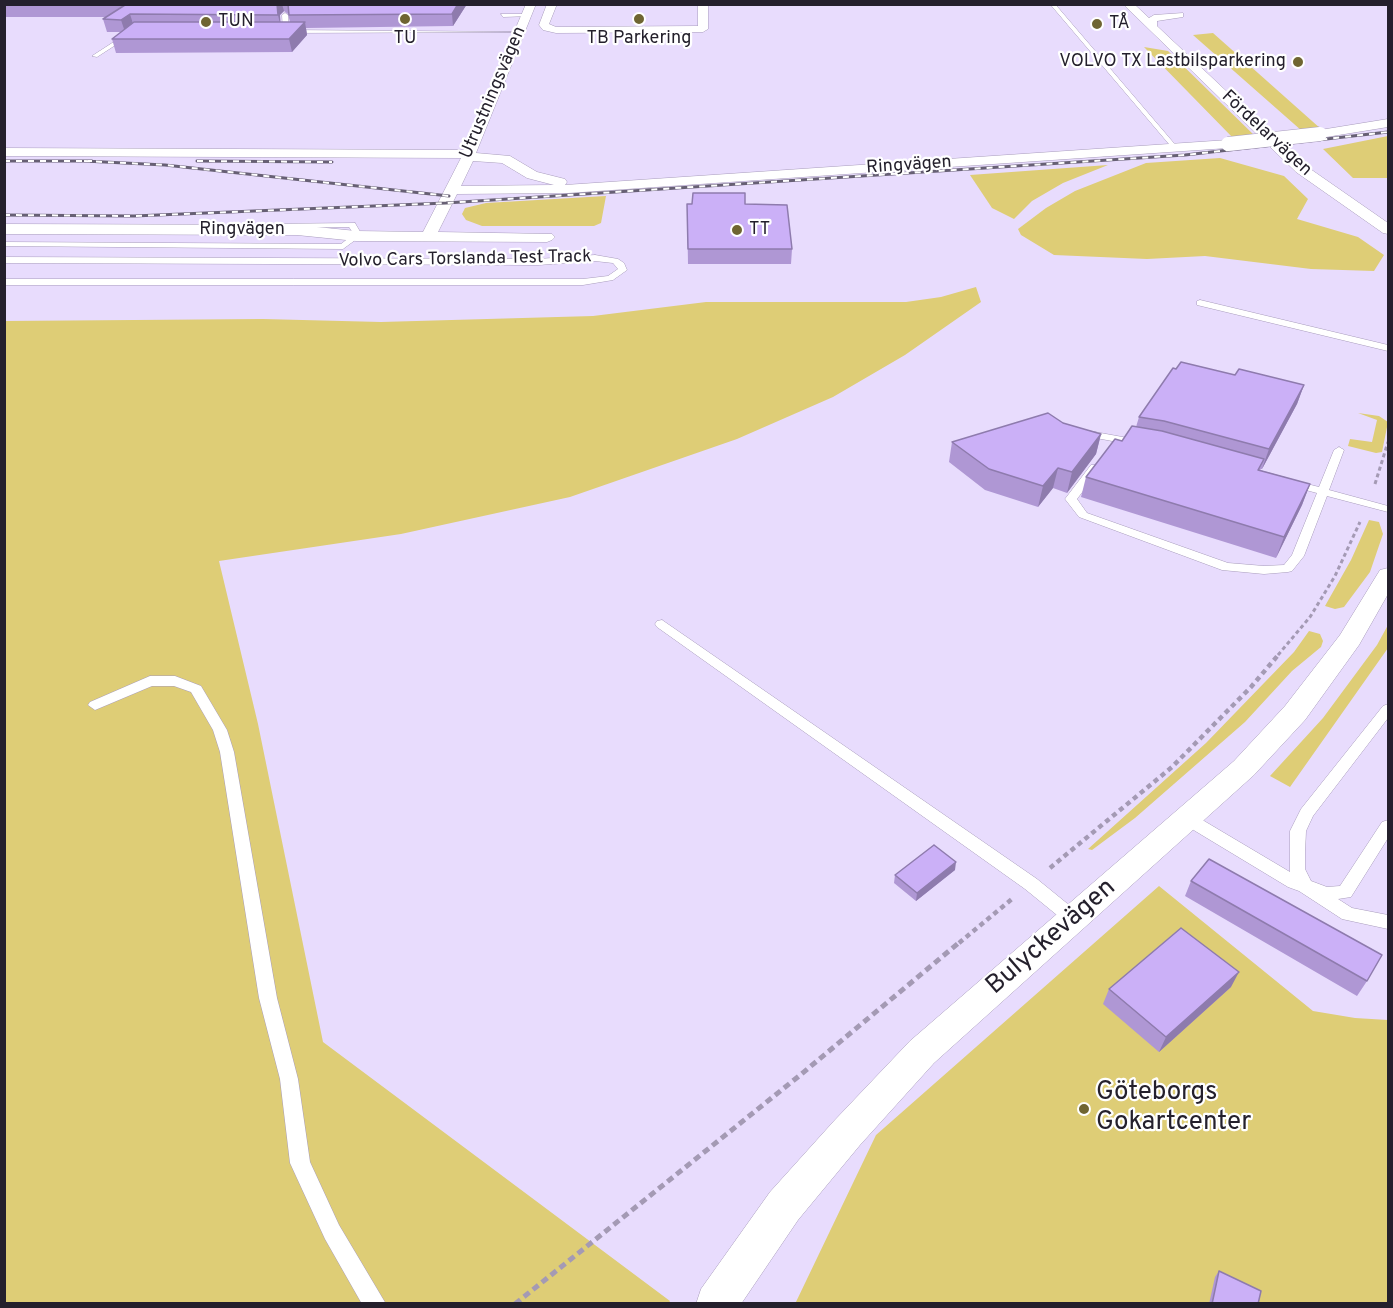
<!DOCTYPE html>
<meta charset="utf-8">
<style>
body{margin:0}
#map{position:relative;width:1393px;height:1308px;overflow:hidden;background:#e8dcfd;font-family:Overpass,sans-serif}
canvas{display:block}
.frame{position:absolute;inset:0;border:6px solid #24202c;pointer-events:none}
</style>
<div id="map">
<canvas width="1393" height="1308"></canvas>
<div class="frame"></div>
</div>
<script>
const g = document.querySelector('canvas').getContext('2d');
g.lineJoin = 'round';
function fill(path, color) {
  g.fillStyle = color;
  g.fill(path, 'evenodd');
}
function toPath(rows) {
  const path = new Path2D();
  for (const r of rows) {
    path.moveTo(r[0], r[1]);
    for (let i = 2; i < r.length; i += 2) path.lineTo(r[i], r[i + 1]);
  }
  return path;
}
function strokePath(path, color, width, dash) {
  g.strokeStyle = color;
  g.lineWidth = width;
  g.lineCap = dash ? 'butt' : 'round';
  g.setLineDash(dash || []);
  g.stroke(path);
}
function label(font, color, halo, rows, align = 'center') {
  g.font = font + ' Overpass,sans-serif';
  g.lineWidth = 4.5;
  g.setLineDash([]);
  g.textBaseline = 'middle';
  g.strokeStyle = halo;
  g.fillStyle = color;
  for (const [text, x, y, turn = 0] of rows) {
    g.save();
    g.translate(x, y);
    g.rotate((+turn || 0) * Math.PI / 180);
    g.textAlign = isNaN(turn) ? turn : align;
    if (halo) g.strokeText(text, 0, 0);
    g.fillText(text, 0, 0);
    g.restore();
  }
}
fill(toPath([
 [1213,33,1321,129,1302,131,1193,35],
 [1144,47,1168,51,1256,137,1234,139],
 [1388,136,1388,178,1353,178,1323,149],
 [1220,158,1284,176,1308,199,1297,219,1358,237,1384,255,1374,271,1311,269,1205,256,1147,259,1054,255,1021,235,1018,229,1046,208,1075,191,1146,163],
 [1108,165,1063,183,1032,201,1014,219,992,208,970,175],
 [606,196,601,223,594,226,482,226,466,220,462,214,465,208,486,203],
 [976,287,981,302,905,355,833,397,737,439,570,497,401,534,219,561,258,724,323,1042,670,1301,669,1303,5,1304,5,321,263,319,381,322,593,316,706,302,906,302,941,297],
 [1358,413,1379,416,1388,422,1382,452,1376,453,1348,446,1350,439,1372,442,1377,420],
 [1369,520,1379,522,1383,534,1370,572,1344,607,1335,609,1325,606,1351,560],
 [1388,625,1388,648,1290,787,1270,776,1323,718,1377,645],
 [1309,631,1320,634,1323,641,1321,647,1292,671,1245,722,1135,818,1092,850,1088,849,1206,743,1294,652],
 [1159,886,1313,1011,1355,1018,1388,1020,1388,1303,795,1304,876,1135]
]), '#decd76');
const lane = toPath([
 [1050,4,1055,4,1178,148,1178,150,1174,150,1050,4],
 [285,13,288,15,289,30,522,32,286,33,283,31,282,15,285,13],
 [501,14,527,14,530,16,503,17,501,14],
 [126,34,131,35,97,57,92,56,126,34],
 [355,223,362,235,343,249,4,246,4,242,341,244,354,234,349,227,265,228,261,226,265,224,355,223],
 [595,255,618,259,624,263,627,270,613,280,583,285,4,285,4,279,583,279,608,276,618,269,613,263,595,261,538,265,4,263,4,257,538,259,595,255],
 [1200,300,1388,345,1388,351,1197,305,1197,301,1200,300],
 [1084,430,1139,440,1144,443,1139,446,1080,435,1080,431,1084,430],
 [1339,447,1344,450,1329,490,1388,506,1388,512,1327,496,1304,556,1292,571,1288,572,1264,574,1222,570,1079,517,1065,499,1091,465,1099,465,1101,467,1077,499,1087,513,1228,563,1264,566,1284,565,1292,555,1317,493,1287,485,1285,483,1291,480,1319,487,1334,450,1339,447],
 [662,620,1037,879,1080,914,1082,919,1080,924,1074,926,1068,924,1025,889,657,627,655,624,657,621,662,620],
 [150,676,175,676,201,686,227,730,234,752,277,998,298,1079,310,1162,339,1225,386,1304,362,1304,325,1239,290,1163,280,1079,259,998,220,752,213,730,191,692,174,686,152,686,95,710,88,705,90,702,150,676],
 [1388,704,1388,718,1313,816,1306,831,1305,852,1305,869,1311,881,1327,887,1340,886,1382,822,1388,820,1388,838,1351,897,1338,899,1352,908,1388,915,1388,929,1342,919,1299,891,1288,887,1182,823,1180,819,1182,815,1188,813,1194,815,1290,872,1290,831,1301,809,1383,706,1388,704]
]);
const street = toPath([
 [526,4,536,4,476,153,510,156,537,172,565,179,567,182,565,185,1228,140,1235,144,1228,148,568,193,457,194,438,232,552,234,555,237,552,240,547,242,356,241,297,235,4,234,4,224,297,225,356,231,423,232,461,158,4,156,4,148,464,150,526,4],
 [473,161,502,163,527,178,554,185,461,186,473,161],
 [547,4,557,4,549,24,556,27,698,26,698,4,708,4,708,29,703,32,556,33,543,30,539,25,547,4],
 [1123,4,1134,4,1149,18,1154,15,1183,13,1183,17,1157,21,1157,26,1306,166,1388,223,1388,234,1383,233,1296,172,1123,4],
 [1388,119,1388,127,1320,138,1314,134,1320,130,1388,119],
 [1388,568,1388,594,1359,645,1305,720,1254,775,934,1063,860,1145,798,1220,741,1304,696,1304,701,1289,770,1192,834,1121,910,1041,1234,761,1285,706,1340,635,1380,570,1388,568]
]);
strokePath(lane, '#a89cbc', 1);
strokePath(street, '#a89cbc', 1);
strokePath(toPath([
 [1375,484,1388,442],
 [1278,655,1310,617,1335,576,1360,522]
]), '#a49ab4', 3, [4, 3]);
strokePath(toPath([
 [1050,868,1172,767,1251,687,1279,654],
 [959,943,1012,899]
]), '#a49ab4', 4.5, [5, 4]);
strokePath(toPath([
 [515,1304,799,1076,961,941]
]), '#a49ab4', 5, [7, 4.5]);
fill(lane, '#fff');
fill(street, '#fff');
const rail = toPath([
 [4,161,92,161],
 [84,161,165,165,449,196],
 [197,161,332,162],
 [4,215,134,216,446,203,1185,155,1388,132]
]);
strokePath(rail, '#676074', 3);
strokePath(rail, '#fff', 2, [6]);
const streetBridge = toPath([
 [1228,144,1320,134]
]);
strokePath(streetBridge, '#a89cbc', 15, []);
strokePath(streetBridge, '#fff', 14);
fill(toPath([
 [4,4,467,4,453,26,306,28,307,35,292,52,116,53,112,39,121,32,107,32,103,19,107,17,4,17],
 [284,11,288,14,290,22,280,22,280,15],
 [687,204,745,204,792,249,791,264,688,264],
 [1235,375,1304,385,1297,404,1262,469,1261,469,1260,470,1310,484,1302,505,1276,558,1081,497,1086,477,1136,427,1139,417],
 [1063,423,1101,434,1096,454,1067,493,1053,488,1038,507,985,490,949,462,952,442],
 [955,870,916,901,894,883,895,875],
 [1191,881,1367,981,1357,996,1185,896],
 [1231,987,1159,1052,1103,1004,1109,989],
 [1219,1271,1258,1304,1209,1304,1215,1277]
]), '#af97d4');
fill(toPath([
 [277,4,282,4,284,11,280,15,281,28,278,15],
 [458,4,467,4,453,26,452,14],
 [130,14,134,27,125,32,121,20],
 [305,22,307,35,292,52,289,39],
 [1304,385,1297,404,1262,469,1269,449],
 [1101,434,1096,454,1067,493,1072,472],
 [1058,468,1053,488,1038,507,1043,486],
 [1310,484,1302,505,1276,558,1284,537],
 [956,862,955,870,916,901,917,893],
 [1239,972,1231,987,1159,1052,1166,1037]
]), '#8e7bad');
const building = toPath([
 [62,4,277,4,278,15,130,14,121,20,103,19,125,5,62,4],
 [288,4,458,4,452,14,289,15,288,4],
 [134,22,305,22,289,39,112,39,134,22],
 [693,193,745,193,745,204,787,205,792,249,688,249,687,204,692,204,693,193],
 [1181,362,1235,375,1239,369,1304,385,1269,449,1164,421,1139,417,1173,368,1176,369,1181,362],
 [1048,413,1063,423,1101,434,1072,472,1058,468,1043,486,989,469,952,442,1048,413],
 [1132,426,1162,431,1264,459,1258,470,1310,484,1284,537,1086,477,1115,439,1122,441,1132,426],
 [934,845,956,862,917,893,895,875,934,845],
 [1209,859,1382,955,1367,981,1191,881,1209,859],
 [1181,928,1239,972,1166,1037,1109,989,1181,928],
 [1219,1271,1261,1291,1258,1304,1212,1304,1219,1271]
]);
fill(building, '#cbb0f7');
strokePath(building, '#8e7bad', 1.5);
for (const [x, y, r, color] of [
 [405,19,6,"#6f6532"],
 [639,19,6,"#6f6532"],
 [206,22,6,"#6f6532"],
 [1097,24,6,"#6f6532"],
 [1298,62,6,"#6f6532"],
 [737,230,6,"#6f6532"],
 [1084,1109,6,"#6f6532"]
]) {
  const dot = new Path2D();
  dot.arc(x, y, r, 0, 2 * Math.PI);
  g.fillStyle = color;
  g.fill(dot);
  strokePath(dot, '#fff', 2);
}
label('18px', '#24202c', '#fff', [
 ["TUN",218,22],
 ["TÅ",1109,24],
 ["TU",405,39,"center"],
 ["TB Parkering",639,39,"center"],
 ["VOLVO TX Lastbilsparkering",1286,62,"right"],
 ["TT",749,230]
], 'left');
label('18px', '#24202c', '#fff', [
 ["Utrustningsvägen",494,93,-67],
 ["Fördelarvägen",1266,134,43],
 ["Ringvägen",909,166,-4],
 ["Ringvägen",242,230],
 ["Volvo Cars Torslanda Test Track",465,260,-1]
]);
label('26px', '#24202c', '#fff', [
 ["Bulyckevägen",1052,938,-41]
]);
label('26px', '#24202c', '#fff', [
 ["Göteborgs",1096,1094],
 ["Gokartcenter",1096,1124]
], 'left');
</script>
